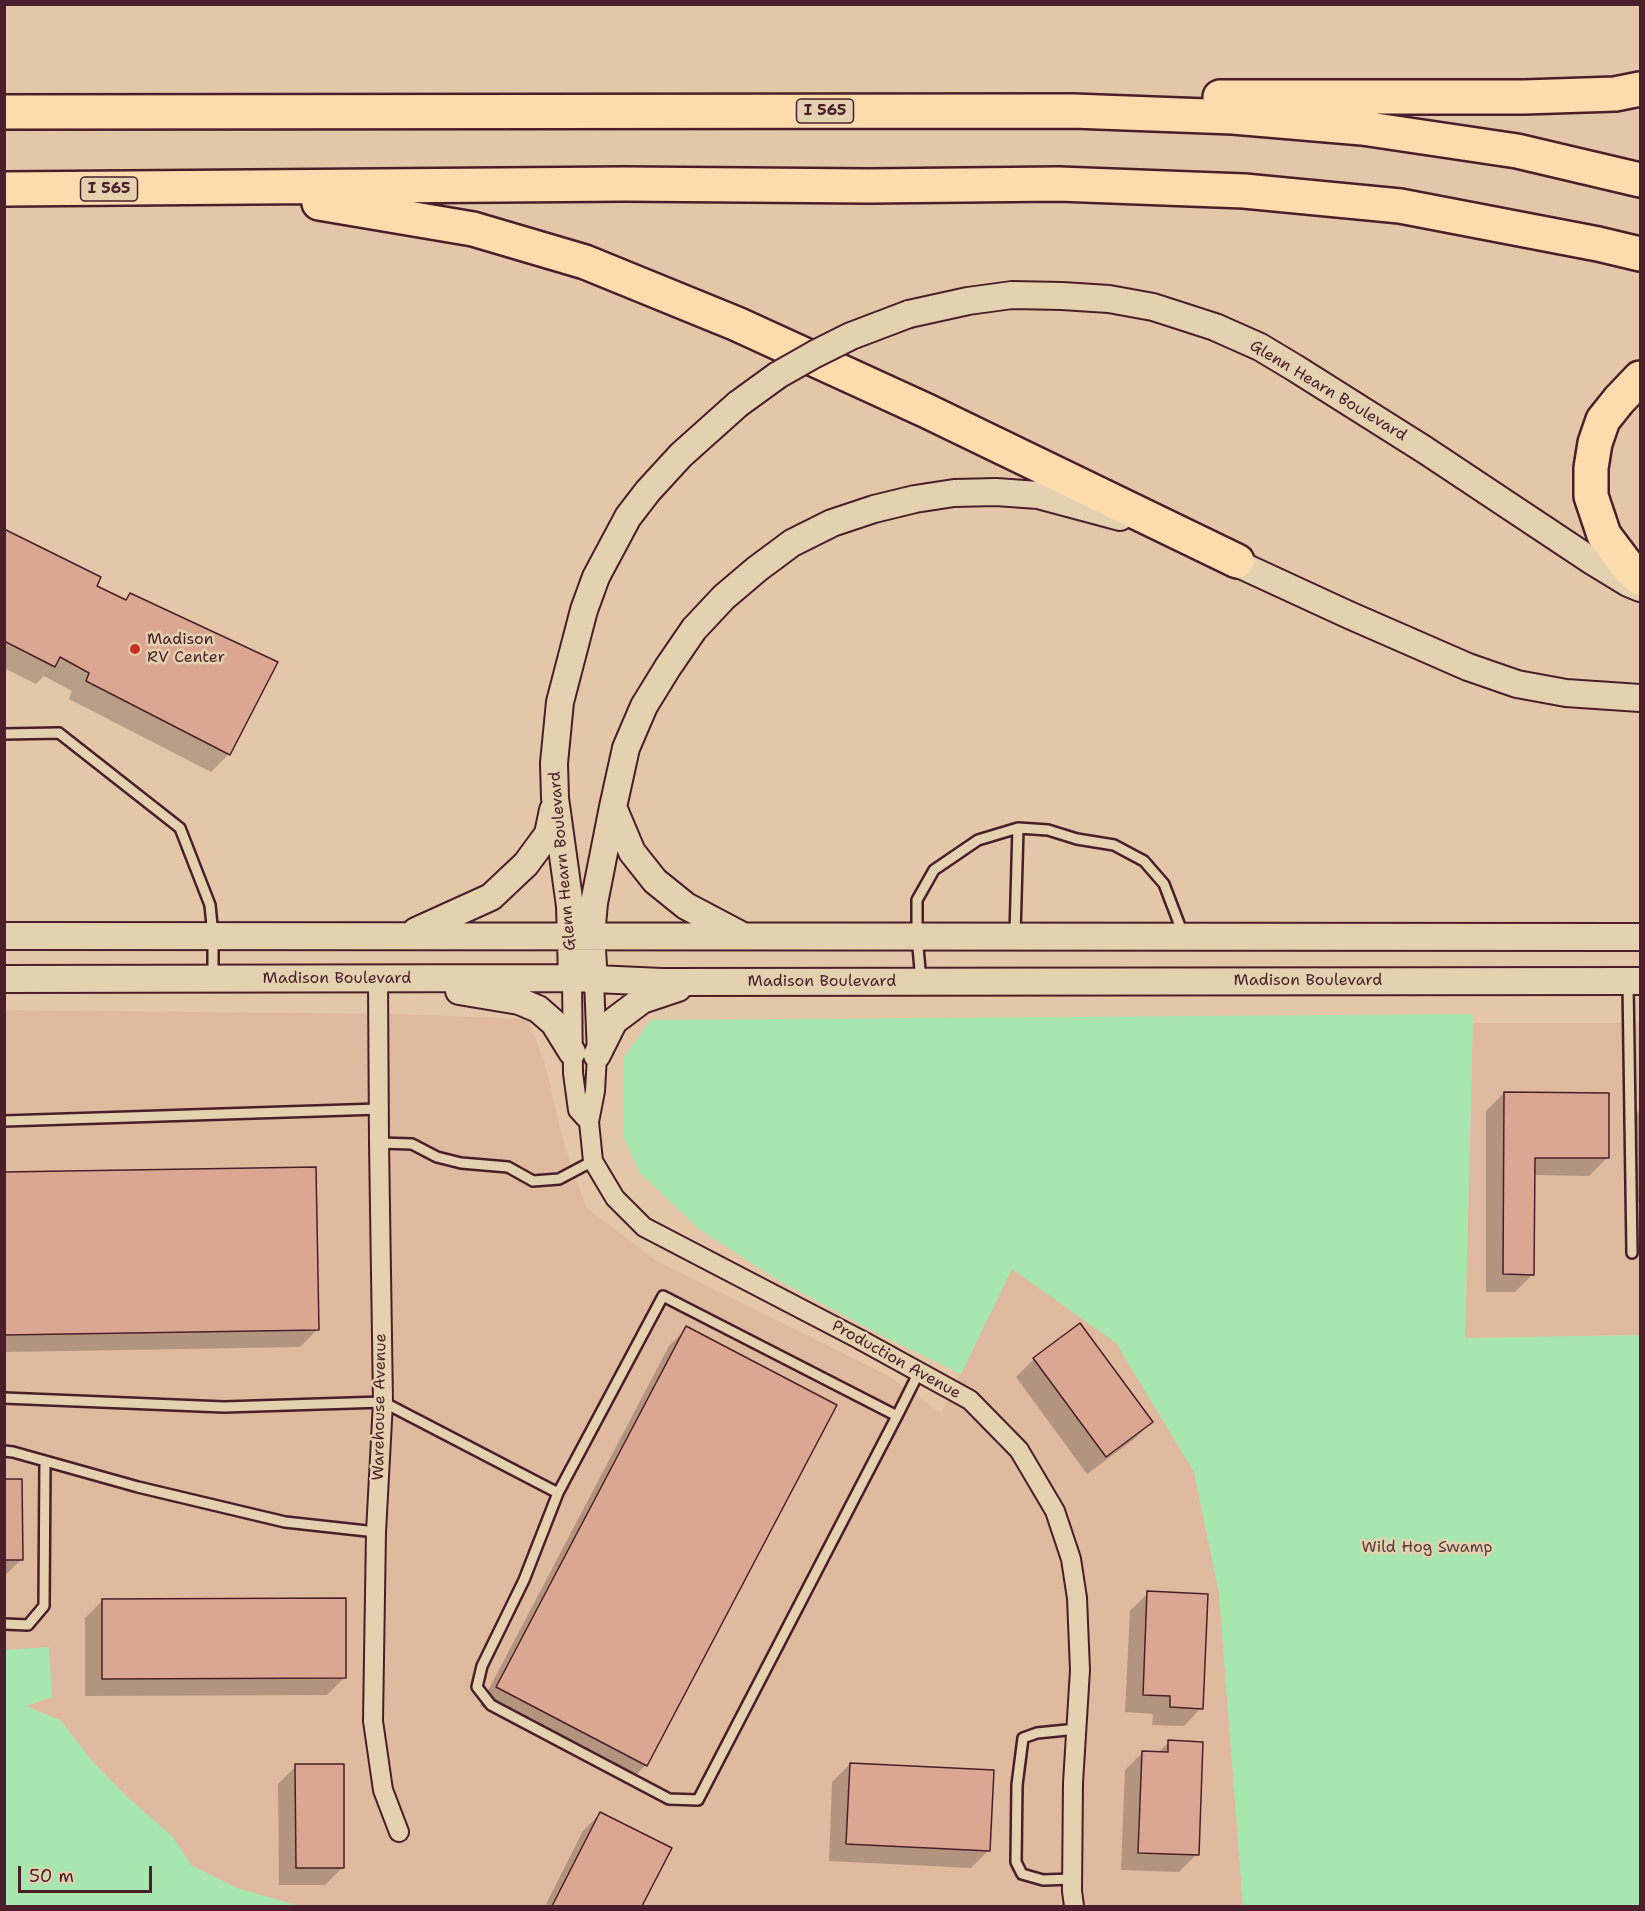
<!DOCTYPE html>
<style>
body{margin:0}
#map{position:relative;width:1645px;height:1911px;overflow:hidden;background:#e4c7a8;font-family:"Shantell Sans",sans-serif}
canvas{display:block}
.frame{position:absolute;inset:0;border:6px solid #4a1f2b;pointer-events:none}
.scale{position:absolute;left:18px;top:1866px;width:134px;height:27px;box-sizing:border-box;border:3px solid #4a1f2b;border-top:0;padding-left:8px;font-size:18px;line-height:21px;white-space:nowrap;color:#4a1f2b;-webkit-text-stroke:4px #e4d1af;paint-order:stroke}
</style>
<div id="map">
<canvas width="1645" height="1911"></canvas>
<div class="frame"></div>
<div class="scale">50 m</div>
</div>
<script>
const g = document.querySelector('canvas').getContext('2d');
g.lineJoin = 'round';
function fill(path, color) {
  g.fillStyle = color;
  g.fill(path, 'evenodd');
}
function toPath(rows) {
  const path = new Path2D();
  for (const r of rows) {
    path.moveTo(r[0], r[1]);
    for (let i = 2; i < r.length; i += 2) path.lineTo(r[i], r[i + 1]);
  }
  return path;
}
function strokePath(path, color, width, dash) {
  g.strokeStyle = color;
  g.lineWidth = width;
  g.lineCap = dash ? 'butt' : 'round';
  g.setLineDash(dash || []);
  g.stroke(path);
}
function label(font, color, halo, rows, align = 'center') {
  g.font = font + ' "Shantell Sans",sans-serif';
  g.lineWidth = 5;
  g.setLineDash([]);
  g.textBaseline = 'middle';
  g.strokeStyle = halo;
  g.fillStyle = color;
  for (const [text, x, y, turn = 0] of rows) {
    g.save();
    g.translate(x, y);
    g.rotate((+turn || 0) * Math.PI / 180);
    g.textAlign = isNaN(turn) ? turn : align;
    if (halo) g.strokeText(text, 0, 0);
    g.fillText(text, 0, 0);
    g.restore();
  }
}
fill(toPath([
 [5,1010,399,1014,528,1019,544,1061,565,1148,586,1207,655,1260,887,1375,941,1413,1012,1269,1116,1343,1194,1472,1219,1593,1243,1906,299,1906,237,1888,191,1865,172,1836,126,1796,94,1763,60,1720,25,1706,49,1657,49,1648,5,1650],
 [1473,1023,1640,1023,1640,1335,1465,1338]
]), '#dfba9f');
fill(toPath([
 [1473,1014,1465,1338,1640,1335,1640,1906,1243,1906,1219,1593,1194,1472,1116,1343,1012,1269,961,1374,877,1333,780,1281,700,1230,640,1173,623,1136,624,1057,651,1020],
 [49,1647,52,1697,26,1706,60,1720,94,1763,126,1796,172,1836,191,1865,237,1888,299,1906,5,1906,5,1650]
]), '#a7e6ae');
fill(toPath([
 [4,531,95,586,124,601,131,594,229,754,211,772,69,699,72,691,44,676,36,684,4,668],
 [1504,1093,1607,1158,1589,1176,1533,1175,1533,1274,1515,1292,1486,1292,1486,1111],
 [1640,1110,1640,1202,1629,1202,1629,1121],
 [4,1174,318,1329,300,1347,4,1352],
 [687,1328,835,1406,646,1765,628,1783,480,1706,669,1346],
 [1034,1359,1151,1422,1133,1440,1087,1474,1016,1377],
 [4,1480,21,1560,4,1576],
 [1148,1593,1201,1708,1184,1726,1152,1725,1153,1714,1125,1712,1130,1611],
 [103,1600,345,1677,327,1695,85,1696,85,1618],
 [1169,1742,1197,1854,1179,1872,1121,1870,1125,1770,1143,1752,1158,1753],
 [850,1764,989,1850,971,1868,829,1861,832,1782],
 [296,1766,343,1867,325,1885,279,1885,278,1784],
 [600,1814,670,1849,641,1906,545,1906,583,1831]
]), '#0003');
const building = toPath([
 [4,529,101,577,97,586,126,600,130,593,278,662,230,755,86,681,89,673,60,657,55,667,4,641,4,529],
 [1504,1092,1609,1093,1609,1158,1535,1158,1534,1275,1503,1274,1504,1092],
 [316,1167,319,1330,4,1335,4,1172,316,1167],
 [1080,1323,1153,1422,1106,1457,1033,1358,1080,1323],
 [686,1326,837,1405,647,1766,496,1687,686,1326],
 [4,1479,22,1479,23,1560,4,1560,4,1479],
 [1147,1591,1208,1594,1203,1709,1170,1707,1170,1696,1143,1695,1147,1591],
 [346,1598,346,1678,102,1679,102,1599,346,1598],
 [1168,1740,1203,1742,1199,1855,1138,1853,1142,1751,1168,1752,1168,1740],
 [850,1763,994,1770,990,1851,846,1844,850,1763],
 [295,1764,344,1764,344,1868,296,1868,295,1764],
 [600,1812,672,1848,642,1906,552,1906,600,1812]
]);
fill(building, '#dca792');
strokePath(building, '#4a1f2b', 1.5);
const service = toPath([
 [4,734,59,733,180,828,210,905,213,936,213,977],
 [1015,934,1018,828],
 [921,981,917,936,917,900,934,870,978,840,1018,828,1048,830,1077,839,1114,845,1144,861,1164,884,1183,934],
 [1628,983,1632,1253],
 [4,1121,379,1109],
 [379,1143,412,1144,437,1157,461,1163,508,1167,533,1181,559,1179,593,1161],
 [4,1398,224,1407,383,1402,558,1493],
 [897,1416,663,1296,558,1493,524,1580,482,1666,477,1687,491,1705,669,1799,698,1800,897,1416,919,1372],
 [4,1451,13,1452,138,1487,285,1522,376,1532],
 [4,1624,28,1625,44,1606,45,1461],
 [1072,1879,1043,1880,1022,1874,1016,1862,1017,1785,1023,1738,1037,1733,1077,1729]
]);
const minor = toPath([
 [572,978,573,1073,578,1110,589,1122],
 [378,979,379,1143,383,1402,376,1532,373,1721,383,1790,399,1832],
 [594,980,597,1055,595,1091,589,1122,593,1161,615,1198,644,1227,859,1339,970,1400,1019,1450,1055,1511,1071,1559,1077,1598,1080,1670,1073,1783,1072,1891,1074,1906]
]);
const secondary = toPath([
 [909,314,968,301,1012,295,1062,296,1109,299,1153,307,1215,327,1260,347,1295,368,1425,450,1592,561,1628,583,1640,588],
 [1221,556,1349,615,1468,667,1517,684,1566,693,1640,698],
 [613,807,632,852,655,881,686,906,739,934],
 [416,931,491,897,526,864,548,834,553,810],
 [4,936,1640,937],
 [572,978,570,906,555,798,554,763,560,702,584,610,596,577,628,517,648,491,681,455,738,404],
 [4,979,572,978,662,982,1640,981],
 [594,980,591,936,594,903,613,807,626,748,644,706,668,667,694,629,724,597,757,569,792,543,832,523,874,509,915,499,954,493,996,492,1038,495,1120,517],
 [459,991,519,1001,538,1009,554,1023,572,1052],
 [597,1055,614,1021,642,1000,678,988]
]);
const motorway = toPath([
 [1220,97,1524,97,1615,94,1640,89],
 [4,112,1073,111,1233,117,1362,128,1517,151,1640,180],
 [4,189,624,184,869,186,1059,184,1244,191,1400,206,1598,244,1640,254],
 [319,203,473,229,585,262,737,324,927,411,1237,561],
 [1640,378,1619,400,1603,420,1595,443,1591,468,1591,496,1604,535,1629,568,1640,578]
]);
strokePath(service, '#4a1f2b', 14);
strokePath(minor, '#4a1f2b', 22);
strokePath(secondary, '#4a1f2b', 30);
strokePath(motorway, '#4a1f2b', 38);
strokePath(service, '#e4d1af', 9);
strokePath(minor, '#e4d1af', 18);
strokePath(secondary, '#e4d1af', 26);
strokePath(motorway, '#fcdcac', 33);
const secondaryBridge = toPath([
 [738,404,778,375,815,354,851,336,909,314]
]);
strokePath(secondaryBridge, '#4a1f2b', 30, []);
strokePath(secondaryBridge, '#e4d1af', 26);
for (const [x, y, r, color] of [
 [135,649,6,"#c8321e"]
]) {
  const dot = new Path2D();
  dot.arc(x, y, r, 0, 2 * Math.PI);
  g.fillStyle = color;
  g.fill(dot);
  strokePath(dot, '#e4d1af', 2);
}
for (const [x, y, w] of [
 [825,111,57],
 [109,189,57]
]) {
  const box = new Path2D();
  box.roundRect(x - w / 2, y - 12, w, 24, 4.5);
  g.fillStyle = '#e4d1af';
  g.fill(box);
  strokePath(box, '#4a1f2b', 1.5);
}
label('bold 15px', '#4a1f2b', null, [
 ["I 565",825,111],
 ["I 565",109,189]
]);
label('16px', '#4a1f2b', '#e4d1af', [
 ["Glenn Hearn Boulevard",1328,391,31],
 ["Glenn Hearn Boulevard",563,861,-95],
 ["Madison Boulevard",337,979],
 ["Madison Boulevard",1308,981],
 ["Madison Boulevard",822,982],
 ["Production Avenue",896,1360,29],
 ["Warehouse Avenue",380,1407,-89]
]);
label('16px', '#4a1f2b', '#e4d1af', [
 ["Madison",147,640],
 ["RV Center",147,658]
], 'left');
label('16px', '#583d3f', '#e4d1af', [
 ["Wild Hog Swamp",1427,1548]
]);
</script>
